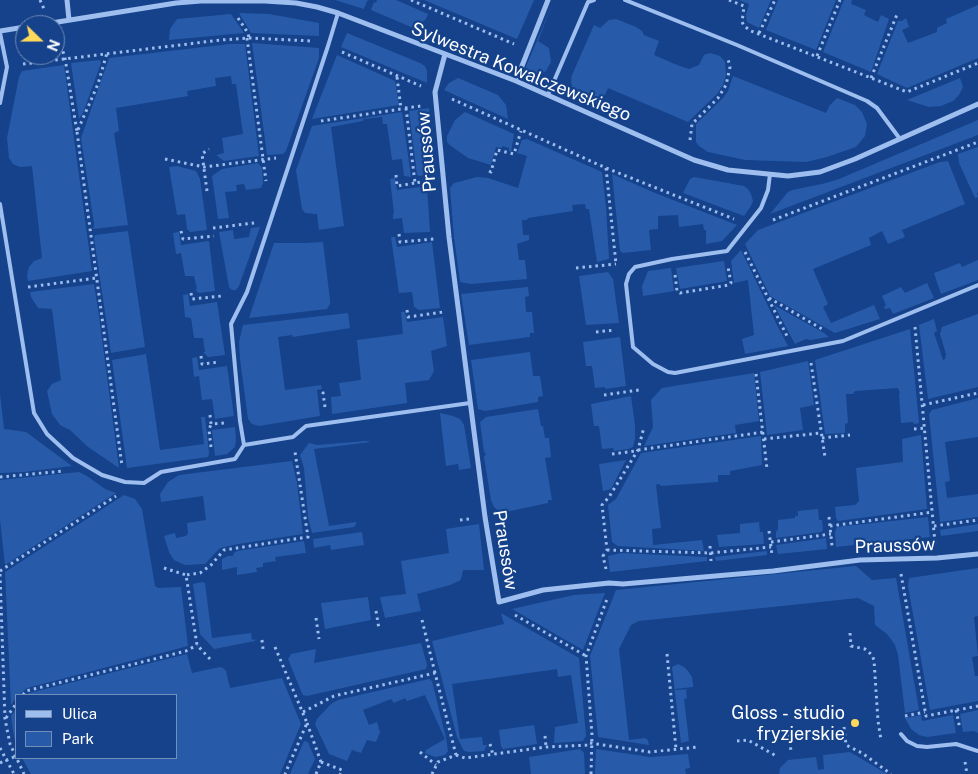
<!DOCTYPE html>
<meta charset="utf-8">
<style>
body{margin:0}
#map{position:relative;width:978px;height:774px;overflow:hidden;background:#15428a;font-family:"Public Sans",sans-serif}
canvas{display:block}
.legend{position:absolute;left:15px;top:694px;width:162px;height:65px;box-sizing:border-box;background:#15428a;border:1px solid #738eb9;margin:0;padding:6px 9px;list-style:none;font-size:15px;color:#fff}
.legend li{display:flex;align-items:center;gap:10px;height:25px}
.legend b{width:25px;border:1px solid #738eb9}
.north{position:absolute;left:15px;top:15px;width:50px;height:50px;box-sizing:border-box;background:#15428a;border:1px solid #738eb9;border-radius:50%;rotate:112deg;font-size:14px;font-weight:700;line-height:20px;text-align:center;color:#fff}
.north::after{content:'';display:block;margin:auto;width:18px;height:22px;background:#ffd95b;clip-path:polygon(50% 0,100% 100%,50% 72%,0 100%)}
</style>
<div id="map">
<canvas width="978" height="774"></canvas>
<ul class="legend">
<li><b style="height:6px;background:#9dbeef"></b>Ulica</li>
<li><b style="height:14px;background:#275ba9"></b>Park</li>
</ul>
<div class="north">N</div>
</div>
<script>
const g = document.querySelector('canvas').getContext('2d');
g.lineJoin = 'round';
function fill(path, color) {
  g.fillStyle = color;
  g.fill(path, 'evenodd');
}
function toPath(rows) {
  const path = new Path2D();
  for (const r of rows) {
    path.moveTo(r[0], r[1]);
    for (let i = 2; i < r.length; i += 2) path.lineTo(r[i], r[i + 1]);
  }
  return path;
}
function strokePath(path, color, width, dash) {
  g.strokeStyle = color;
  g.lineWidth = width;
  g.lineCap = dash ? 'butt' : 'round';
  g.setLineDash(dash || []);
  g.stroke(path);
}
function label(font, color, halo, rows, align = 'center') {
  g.font = font + ' "Public Sans",sans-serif';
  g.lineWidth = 4.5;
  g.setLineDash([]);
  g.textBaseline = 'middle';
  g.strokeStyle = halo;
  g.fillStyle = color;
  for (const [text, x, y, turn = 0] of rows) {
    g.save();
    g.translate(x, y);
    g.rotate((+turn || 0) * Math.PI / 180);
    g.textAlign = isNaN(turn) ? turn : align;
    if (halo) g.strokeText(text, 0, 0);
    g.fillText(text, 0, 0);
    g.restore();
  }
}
fill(toPath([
 [335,0,369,0,367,1,364,9],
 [377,0,396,0,428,14,426,19,420,24,411,27,371,10,374,2,376,3],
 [424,0,534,0,517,39],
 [554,0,538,41,549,48,551,62,546,71,541,74,530,76,525,69],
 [739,0,771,0,759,28,747,22,746,15,749,4],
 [778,0,836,0,816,50,766,30],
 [844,0,852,0,851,4,866,10,864,15,878,22,881,15,889,19,871,72,823,52],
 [978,5,978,58,907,88,877,74,898,21,902,21,906,18,909,27,902,30,908,43,937,32,937,28,947,23,946,19],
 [239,13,269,14,319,23,319,36,251,33],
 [231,14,244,33,169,40,170,29,177,19],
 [616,19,636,27,642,31,644,35,659,41,654,55,677,65,689,69,699,65,704,55,710,53,720,56,725,62,726,75,723,85,717,94,688,122,608,88,603,99,596,103,590,103,574,93,571,82,572,75,594,25,600,28,609,20],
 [347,33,420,63,425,66,427,71,427,83,341,47],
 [252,43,319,48,319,58,286,151,283,154,267,155],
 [230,44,245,44,259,156,224,161,216,155,224,153,222,138,243,134,236,84,232,84,231,76,215,78,216,86,187,91,188,96,116,108,119,131,114,133,128,225,93,229,94,224,81,138,109,58],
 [337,55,395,81,399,105,312,119],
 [100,60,101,63,83,113,79,119,71,63],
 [64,65,92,271,28,281,27,275,29,267,34,261,42,258,32,166,20,167,13,164,9,158,7,138,19,77,22,71],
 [733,76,826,113,830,105,837,98,855,105,862,112,867,124,865,136,856,147,827,157,806,162,745,160,708,152,699,146,696,142,696,124,723,98,728,91],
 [458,78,498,95,506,105,508,119,444,90,449,83],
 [960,78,963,87,959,95,953,101,941,106,929,107,907,100],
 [429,108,433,173,420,176,417,175,409,111],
 [402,112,411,177,404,176,402,159,392,160,387,124,383,124,382,117,363,119,363,121,331,127,344,226,319,230,317,214,305,213,302,209,296,170,312,126],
 [465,112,514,134,511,152,509,151,509,148,503,146,501,148,496,147,491,165,468,158,451,146,447,142,447,136,455,120],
 [978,120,978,135,770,214,788,192,792,190,822,184,839,179],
 [527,139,602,172,606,207,609,259,597,262,589,209,586,209,585,204,572,205,573,211,528,218,527,220,522,220,523,235,529,235,529,240,517,244,519,260,525,260,527,279,471,284,460,282,454,237,450,188,454,183,477,177,488,178,518,188,527,156,517,153,522,140],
 [978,147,978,192,977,193,978,197,975,198,959,163,958,154],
 [948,161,965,204,902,230,905,237,888,244,882,231,869,238,871,245,813,269,828,304,823,307,831,323,874,305,880,319,835,333,770,296,745,244,758,230,940,162],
 [258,163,262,168,263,183,261,188,246,190,244,184,236,185,237,191,225,192,229,218,218,219,212,176,222,169],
 [177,166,196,171,200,179,207,230,190,232,187,229,185,214,177,215,169,167],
 [612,174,655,193,737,225,722,241,706,244,706,230,704,230,703,224,679,227,678,215,658,216,658,229,649,230,651,250,623,253,620,251],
 [694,177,744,186,748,189,751,194,753,201,751,206,744,216,683,193,690,179],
 [395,178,397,190,427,186,430,232,404,233,402,218,393,219,393,214,394,213,390,179],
 [260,227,239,286,236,290,232,290,229,287,219,232,233,230,234,239,249,237,251,228],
 [128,231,145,347,111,353,94,238,95,235],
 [179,232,181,245,209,241,215,291,199,293,195,290,197,289,194,276,185,276,181,253,176,254,173,233],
 [391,237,395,237,397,247,432,242,440,308,419,310,413,306,414,306,412,292,399,293],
 [323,242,330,300,330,304,327,309,249,318,274,243,304,243],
 [741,250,777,325,788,346,745,354,742,339,754,335,748,280,734,283,731,261],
 [978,260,978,280,941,294,934,273,960,263,962,267],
 [724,261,727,281,680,289,676,268],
 [671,268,674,291,643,296,642,286,648,271],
 [608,272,613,279,619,323,586,325,579,276],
 [927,283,934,298,893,314,890,308,885,309,884,307,886,305,882,296,901,287,905,293],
 [94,284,99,316,119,468,88,447,70,430,60,425,52,414,47,391,52,384,61,380,52,309,38,308,31,297,30,292],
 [528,287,529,296,525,297,526,312,532,312,534,333,530,333,530,337,469,345,461,294],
 [188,294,190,306,217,302,225,355,208,357,203,352,205,352,203,338,194,338,191,318,185,317,183,295],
 [774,305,824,333,829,337,810,340,806,339,795,344],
 [401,312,405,312,407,322,443,317,447,346,431,351,434,371,429,380,405,383,407,403,332,414,331,397,341,396,339,383,361,380,357,340,403,334],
 [348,313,350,328,293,337,292,335,278,337,285,390,321,385,322,389,317,390,320,416,259,426,252,424,248,419,240,359,239,342,243,325],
 [978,314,978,387,928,399,919,325,934,319,937,331,934,333,943,360,945,359,946,354,940,334,942,327],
 [910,329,919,423,914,424,913,422,901,423,899,394,900,393,898,388,855,391,853,394,846,394,848,423,845,424,845,433,825,434,815,360],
 [620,337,626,386,605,389,605,387,595,388,592,366,586,366,583,342],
 [530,352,533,376,540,376,543,396,538,397,538,402,485,411,478,409,471,360],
 [146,354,160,450,204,444,201,417,205,417,209,453,208,457,127,468,112,360],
 [197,357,199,370,227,366,234,416,215,419,212,399,202,400,199,376,194,377,192,358],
 [808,361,814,405,800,408,803,430,767,435,760,372],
 [754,373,759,421,735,425,736,433,644,446,653,427,651,400,662,388],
 [0,394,4,429,26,432,72,466,24,472,0,473],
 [631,396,635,425,635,439,633,447,628,449,614,451,613,448,602,449,599,426,594,426,591,404],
 [978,398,978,437,945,442,950,481,945,482,947,498,978,494,978,517,940,522,929,414,932,410],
 [538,409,541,426,543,426,545,438,549,438,551,457,545,458,552,500,548,500,548,503,501,513,494,507,491,500,484,457,486,454,484,452,480,422,486,417],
 [440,413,453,416,460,419,464,425,471,468,459,470,458,464,446,466],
 [235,427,236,439,235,447,227,454,215,456,212,430],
 [921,435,927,509,838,521,836,518,835,507,855,505,859,501,856,468,903,462,902,439],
 [761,436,762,465,730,471,730,475,718,475,718,482,661,486,659,484,656,485,661,528,652,529,653,545,702,540,704,551,618,546,612,542,608,505,616,499,641,453],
 [366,441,371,442,314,449,329,526,356,522,356,524,354,527,312,533,308,517,304,468,300,455,309,443,317,445],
 [626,460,611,489,603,491,599,464],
 [292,461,297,483,303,534,238,544,220,548,205,564,185,565,174,560,169,552,164,536,175,533,176,538,186,536,188,533,187,523,206,520,203,496,161,502,160,494,168,482,179,475],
 [79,472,87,476,105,489,116,493,5,565,0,520,0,480],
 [124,495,135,499,142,509,155,586,158,588,181,587,188,646,27,688,19,695,16,695,16,698,11,705,5,572],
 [818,509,819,520,822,520,823,529,822,532,776,538,776,531,778,530,778,520,795,518,795,516,798,516,798,511],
 [928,517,930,537,836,547,835,532,837,527],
 [759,522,760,532,763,532,764,544,719,547,717,535,740,533,740,524],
 [479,524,484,570,463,570,461,579,459,581,450,585,417,594,421,611,385,618,380,597,406,594,401,561,449,553,446,529],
 [978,524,978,531,941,536,940,530],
 [362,532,364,545,331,550,330,545,314,548,313,539],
 [826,538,827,549,778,554,776,545],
 [304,541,306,553,275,557,276,561,263,563,263,567,256,568,257,572,237,575,237,567,222,570,222,559,228,556,233,556,234,553,237,551],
 [767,551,767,555,716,561,715,557],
 [621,553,707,557,707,561,610,572,608,556],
 [856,566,872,580,896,578,919,710,905,713,898,655,895,645,887,634,875,625,874,606,858,598,639,621,631,625,619,649,629,740,645,738,648,740,649,745,598,737,590,656,616,590],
 [978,568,978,616,974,617,978,656,972,657,975,676,978,676,978,701,930,710,908,586,909,578],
 [202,582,205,583,212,638,251,633,252,640,255,639,255,641,214,649,200,634,193,584],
 [605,593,583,650,512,609,574,595],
 [368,597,371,620,325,629,321,603],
 [501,613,579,658,586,736,583,741,554,743,555,727,578,723,571,675,558,677,557,669,452,684,460,739,482,737,483,745,487,745,484,751,469,752,464,751,457,737,432,641,504,624],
 [421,643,427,665,426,669,307,696,303,695,301,691,288,659,291,654,316,649,314,663],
 [187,654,192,673,220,667,223,668,226,671,230,688,282,678,301,724,280,774,31,774,22,758,176,758,176,695,26,695,29,693],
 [678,664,684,667,688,671,692,677,693,684,693,687,675,689,676,690,689,689,686,690,687,698,684,699,689,741,681,743,672,667],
 [429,679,432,681,446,738,448,751,445,755,435,757,425,753,426,750,445,739,425,695,407,701,405,698,394,703,391,699,363,710,369,725,377,722,380,732,376,742,367,740,361,753,352,750,347,761,329,754,315,724,317,719,331,704,338,700],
 [16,709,16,745,13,731,11,716],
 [978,710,978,733,974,731,963,732,960,714],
 [921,715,922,721,953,715,956,733,927,737,919,735,911,729,905,718],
 [534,725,537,744,503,749,501,746,499,730],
 [304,741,308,742,315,759,308,774,290,774],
 [580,749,584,753,585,774,531,774,529,757],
 [596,749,650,757,688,754,690,768,685,769,686,774,595,774],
 [850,752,887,774,779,774,780,768,788,760,816,757,818,770,824,769,823,755]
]), '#275ba9');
strokePath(toPath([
 [40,0,44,9],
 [411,0,514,44],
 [729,0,744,6,742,22,744,26,751,31,907,92,978,63],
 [238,18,248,33,249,38],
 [759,33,775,0],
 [247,38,266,181],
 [59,39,65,58,77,132,98,84,107,53],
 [342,52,421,86],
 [817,56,840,0],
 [23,64,221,40,249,38,312,41],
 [871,78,898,12],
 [452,99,606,168,734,219],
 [405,108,421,106],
 [406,108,415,183,427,181],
 [321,121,401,109,397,77],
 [77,132,122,466],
 [690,140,692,124,718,98,726,85,730,67,728,59],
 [165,159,204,167,276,158],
 [606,168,616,264],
 [489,171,491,172,497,150,514,154,521,131],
 [396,175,397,186,415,183],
 [207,191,202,154,209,149],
 [773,220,978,142],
 [213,228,254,223],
 [181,231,183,239,214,236],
 [399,234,400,242,434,239],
 [745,252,787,336],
 [576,268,616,264],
 [675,275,677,291,680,293,729,285,731,283,728,267],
 [28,287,97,278],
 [191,293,192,299,222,296],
 [769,298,822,329],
 [407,310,408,317,443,312],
 [915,327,935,543],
 [596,332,615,330],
 [201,356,202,364,219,362],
 [811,363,825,457],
 [756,374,767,469],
 [604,395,639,390],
 [923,405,978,393],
 [325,407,323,393,325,393],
 [210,415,211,424,224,423],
 [914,429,925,428],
 [822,438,850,435],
 [764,439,821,433],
 [211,447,209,430,211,424],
 [638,450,764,432],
 [612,454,636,451],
 [0,477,64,471],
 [829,517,832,546],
 [460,520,469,519],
 [830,526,933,512],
 [934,526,978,520],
 [769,531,772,555],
 [771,542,831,534],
 [710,546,711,561],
 [607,550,711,553,771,547],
 [164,568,186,575],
 [606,569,603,556,607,550,602,505,609,497,638,450,644,427],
 [0,571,116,496],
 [0,574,5,719,10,744,24,774],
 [901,574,926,716,978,706],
 [376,611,379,629],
 [515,615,586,656],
 [316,618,319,639],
 [422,620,435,673],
 [850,633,851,646,865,649,872,655,874,660,878,721,881,740],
 [262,640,263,649],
 [275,647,307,723,285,774],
 [667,654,676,749],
 [210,659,197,645,186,575,200,573,211,565,224,550,308,537,295,452],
 [23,695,26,691,186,651,197,645],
 [956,710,960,729],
 [303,712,334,696,435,673,456,755,438,762,432,774],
 [905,716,925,712],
 [6,718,16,704],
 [307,723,321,762],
 [844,727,846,745,862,753,891,774],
 [788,728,791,751],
 [545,736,546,747],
 [737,741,748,740,778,757],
 [590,743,650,752,698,747],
 [490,744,493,755],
 [0,748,14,774],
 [420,752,436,765],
 [456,755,465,758,546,747,590,745],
 [965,762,967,774],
 [0,763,16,756],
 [316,774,321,762,342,770,340,774],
 [591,774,592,735,586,656,607,599]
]), '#9dbeef', 3, [2.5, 4]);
strokePath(toPath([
 [625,0,737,45,867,101,877,108,900,139],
 [0,33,7,67,0,103],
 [548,95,588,2,594,0],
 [770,174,768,190,761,208,727,251,672,259,635,267,629,274,626,284,633,347,653,364,668,372,675,373,843,341,978,285],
 [0,204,34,413,47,434,73,458,102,475,125,482,144,483,161,472,235,459,244,445,293,437,306,426,470,403],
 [244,445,240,421,231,324,247,292,328,46,338,13],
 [901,734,907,741,917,746,927,747,956,744,978,751]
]), '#9dbeef', 4);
strokePath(toPath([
 [67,0,69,20],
 [39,25,176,3,201,1,265,1,296,3,317,7,338,13,516,81,694,160,728,170,788,176,820,172,855,159,978,104],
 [0,31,25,27],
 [445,54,435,92,449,237,485,517,499,602,543,590,609,583,623,584,773,571,860,560,937,558,978,554],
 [516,81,548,0]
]), '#9dbeef', 5);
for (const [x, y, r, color] of [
 [855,723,5,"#ffd95b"]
]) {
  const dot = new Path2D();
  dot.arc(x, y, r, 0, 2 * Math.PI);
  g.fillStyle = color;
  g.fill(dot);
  strokePath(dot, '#15428a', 2);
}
label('18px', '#fff', '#15428a', [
 ["Sylwestra Kowalczewskiego",521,72,22],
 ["Praussów",427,152,-95],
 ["Praussów",895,546,-2],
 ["Praussów",505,550,81]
]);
label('18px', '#fff', '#15428a', [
 ["Gloss - studio",845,713],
 ["fryzjerskie",845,734]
], 'right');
</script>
